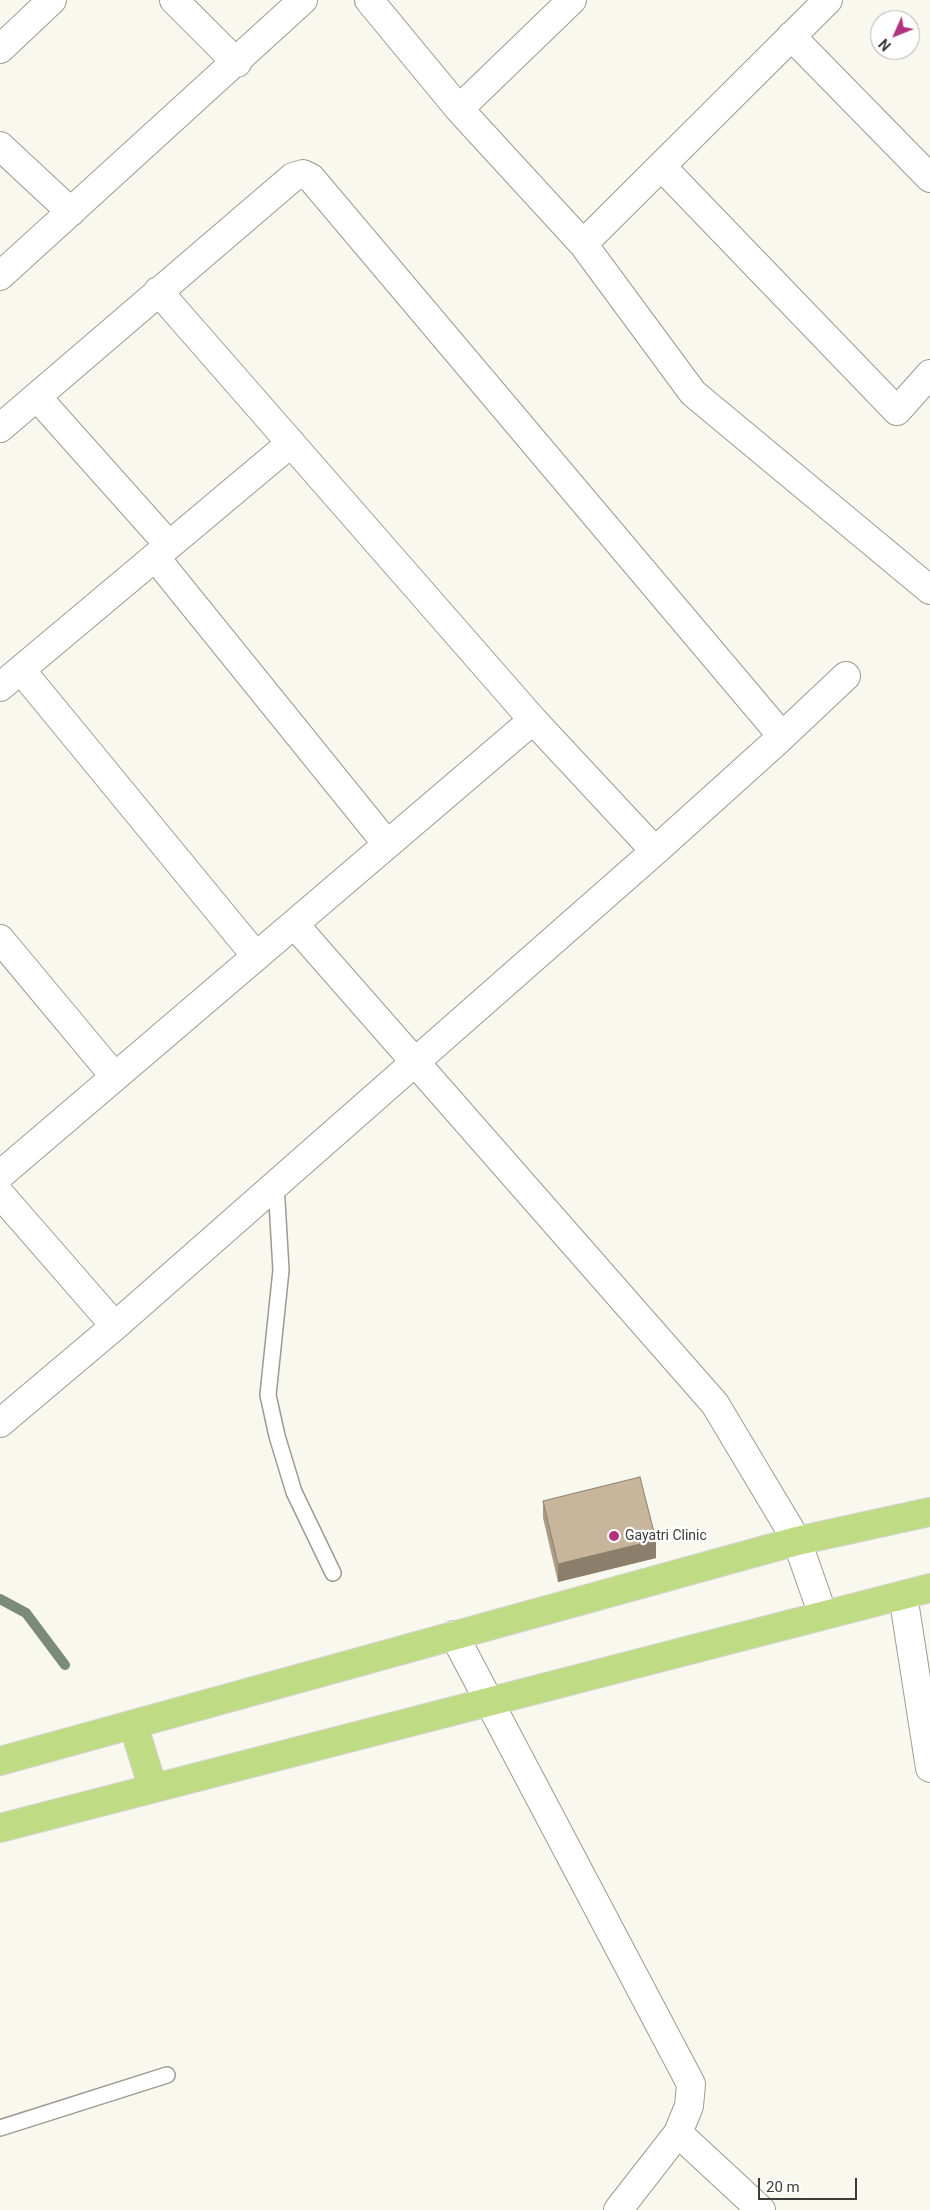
<!DOCTYPE html>
<style>
body{margin:0}
#map{position:relative;width:930px;height:2210px;overflow:hidden;background:#f9f8ef;font-family:Roboto,sans-serif}
canvas{display:block}
.north{position:absolute;left:870px;top:10px;width:50px;height:50px;box-sizing:border-box;background:#fff;border:1px solid #b1b1af;border-radius:50%;rotate:226deg;font-size:14px;font-weight:700;line-height:20px;text-align:center;color:#3c3c38}
.north::after{content:'';display:block;margin:auto;width:18px;height:22px;background:#b2327e;clip-path:polygon(50% 0,100% 100%,50% 72%,0 100%)}
.scale{position:absolute;left:758px;top:2178px;width:99px;height:22px;box-sizing:border-box;border:2px solid #3c3c38;border-top:0;padding-left:6px;font-size:15px;line-height:18px;white-space:nowrap;color:#3c3c38;-webkit-text-stroke:4px #fff;paint-order:stroke}
</style>
<div id="map">
<canvas width="930" height="2210"></canvas>
<div class="north">N</div>
<div class="scale">20 m</div>
</div>
<script>
const g = document.querySelector('canvas').getContext('2d');
g.lineJoin = 'round';
function toPath(rows) {
  const path = new Path2D();
  for (const r of rows) {
    path.moveTo(r[0], r[1]);
    for (let i = 2; i < r.length; i += 2) path.lineTo(r[i], r[i + 1]);
  }
  return path;
}
function strokePath(path, color, width, dash) {
  g.strokeStyle = color;
  g.lineWidth = width;
  g.lineCap = dash ? 'butt' : 'round';
  g.setLineDash(dash || []);
  g.stroke(path);
}
function fill(path, color) {
  g.fillStyle = color;
  g.fill(path, 'evenodd');
}
function label(font, color, halo, rows, align = 'center') {
  g.font = font + ' Roboto,sans-serif';
  g.lineWidth = 4.5;
  g.setLineDash([]);
  g.textBaseline = 'middle';
  g.strokeStyle = halo;
  g.fillStyle = color;
  for (const [text, x, y, turn = 0] of rows) {
    g.save();
    g.translate(x, y);
    g.rotate((+turn || 0) * Math.PI / 180);
    g.textAlign = isNaN(turn) ? turn : align;
    if (halo) g.strokeText(text, 0, 0);
    g.fillText(text, 0, 0);
    g.restore();
  }
}
strokePath(toPath([
 [0,1599,26,1613,65,1665]
]), '#7a8b7a', 10);
const lane = toPath([
 [276,1184,281,1270,268,1395,277,1436,294,1492,333,1573],
 [0,2128,167,2075]
]);
const street = toPath([
 [174,0,237,63],
 [369,0,459,109,583,244,693,393,930,590],
 [791,36,930,178],
 [0,49,52,0],
 [459,109,572,0],
 [0,146,71,212],
 [661,166,897,411,930,374],
 [583,244,828,0],
 [0,276,303,0],
 [37,397,169,545],
 [0,428,293,177,303,174,311,178,777,730,779,736,777,741,655,851,115,1326,0,1423],
 [155,557,387,844],
 [21,670,256,956],
 [0,687,291,443],
 [533,720,655,851],
 [777,741,846,676],
 [294,924,715,1404,797,1541,823,1615],
 [0,939,115,1077],
 [0,1175,533,720,158,291],
 [0,1194,115,1326],
 [903,1595,930,1768],
 [454,1635,691,2084,689,2106,678,2133,618,2210],
 [678,2133,761,2210]
]);
const primary = toPath([
 [133,1724,153,1788],
 [0,1761,797,1541,930,1512],
 [0,1828,930,1588]
]);
strokePath(lane, '#9c9b93', 18);
strokePath(street, '#9c9b93', 30);
strokePath(primary, '#d4d4d3', 30);
strokePath(lane, '#fff', 15);
strokePath(street, '#fff', 28);
strokePath(primary, '#bfdc84', 28);
fill(toPath([
 [543,1501,656,1558,558,1582,543,1518]
]), '#ab9d85');
fill(toPath([
 [656,1540,656,1558,558,1582,558,1564]
]), '#8b7f6c');
const building = toPath([
 [640,1477,656,1540,558,1564,543,1501,640,1477]
]);
fill(building, '#c7b69b');
strokePath(building, '#8b7f6c', 1);
for (const [x, y, r, color] of [
 [614,1536,6,"#b2327e"]
]) {
  const dot = new Path2D();
  dot.arc(x, y, r, 0, 2 * Math.PI);
  g.fillStyle = color;
  g.fill(dot);
  strokePath(dot, '#fff', 2);
}
label('14px', '#3c3c38', '#fff', [
 ["Gayatri Clinic",625,1536]
], 'left');
</script>
